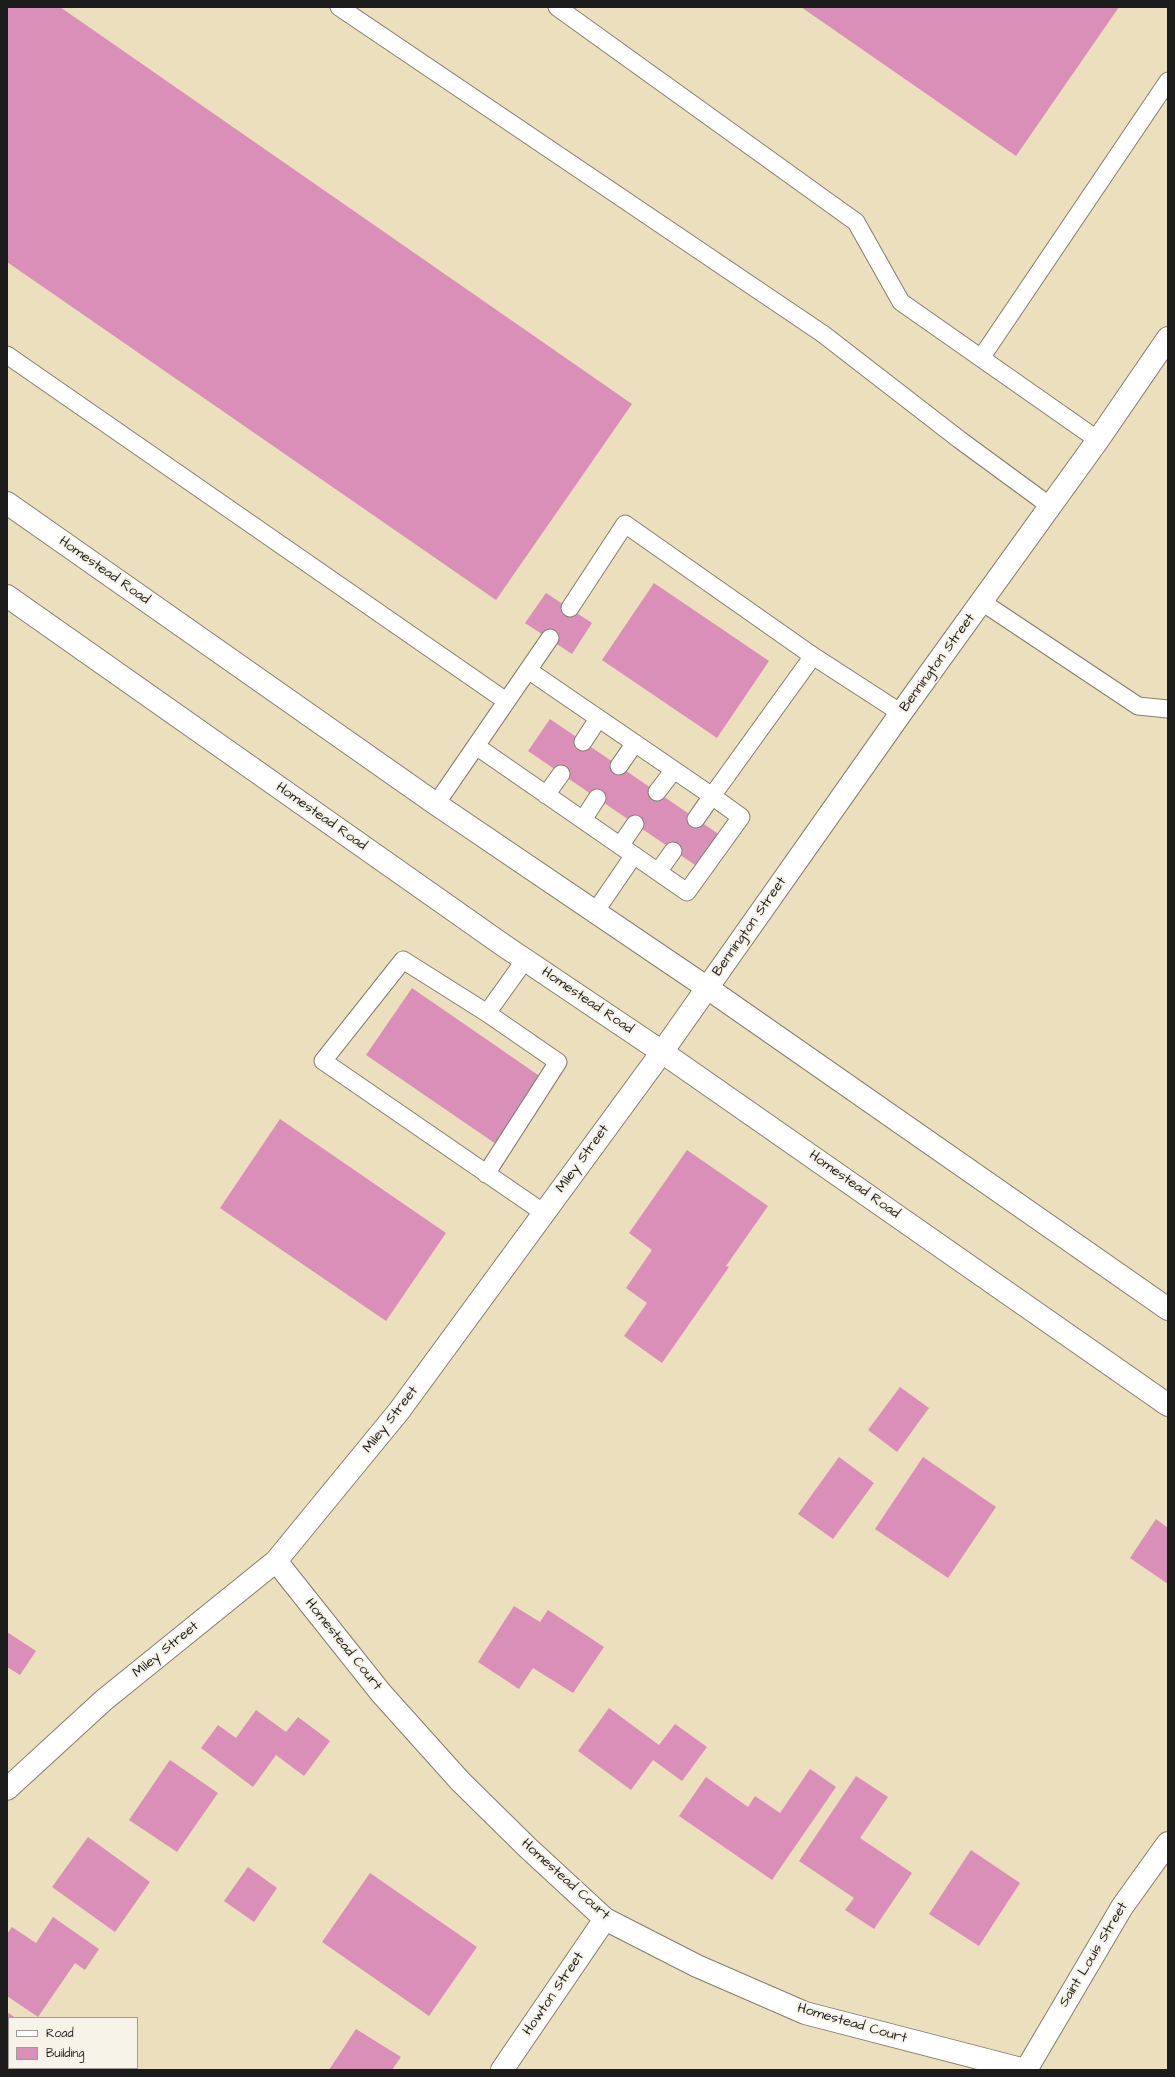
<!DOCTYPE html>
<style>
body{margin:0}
#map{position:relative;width:1175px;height:2077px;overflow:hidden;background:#ecdfbe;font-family:"Architects Daughter",sans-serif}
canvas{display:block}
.frame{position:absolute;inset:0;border:8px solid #1c1c1c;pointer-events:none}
.legend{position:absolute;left:8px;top:2017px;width:130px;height:52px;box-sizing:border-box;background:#f7f3e8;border:1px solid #9f9d96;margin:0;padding:5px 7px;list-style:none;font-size:12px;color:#1c1c1c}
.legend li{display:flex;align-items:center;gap:8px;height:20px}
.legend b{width:20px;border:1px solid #9f9d96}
</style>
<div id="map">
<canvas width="1175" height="2077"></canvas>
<div class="frame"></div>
<ul class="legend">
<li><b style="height:5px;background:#fff"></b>Road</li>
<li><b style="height:11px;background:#da8fb8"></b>Building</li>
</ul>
</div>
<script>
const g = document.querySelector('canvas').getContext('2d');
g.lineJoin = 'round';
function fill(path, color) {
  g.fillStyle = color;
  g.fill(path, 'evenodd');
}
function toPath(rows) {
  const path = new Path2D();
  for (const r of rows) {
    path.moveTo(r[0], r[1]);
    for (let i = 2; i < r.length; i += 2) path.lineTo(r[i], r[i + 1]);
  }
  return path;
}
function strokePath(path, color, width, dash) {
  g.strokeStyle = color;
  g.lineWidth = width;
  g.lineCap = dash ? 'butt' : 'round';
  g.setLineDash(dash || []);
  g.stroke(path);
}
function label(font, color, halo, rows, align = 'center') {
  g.font = font + ' "Architects Daughter",sans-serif';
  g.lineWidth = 4;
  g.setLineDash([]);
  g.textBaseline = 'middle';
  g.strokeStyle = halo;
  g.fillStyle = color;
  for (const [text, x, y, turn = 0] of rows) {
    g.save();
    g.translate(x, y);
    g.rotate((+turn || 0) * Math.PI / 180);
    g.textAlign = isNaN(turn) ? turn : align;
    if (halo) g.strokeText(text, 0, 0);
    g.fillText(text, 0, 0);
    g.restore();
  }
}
fill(toPath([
 [7,7,60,7,632,404,496,600,7,262],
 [801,7,1119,7,1016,156],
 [654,583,769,661,717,738,602,660],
 [546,593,592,623,572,654,525,623],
 [550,719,720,835,698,867,528,751],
 [412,988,541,1077,496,1144,366,1055],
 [280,1119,446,1233,386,1321,220,1208],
 [687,1150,768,1206,726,1266,729,1267,662,1363,624,1336,647,1303,626,1288,652,1250,629,1233],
 [900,1387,929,1408,897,1452,868,1430],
 [839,1457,874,1483,833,1539,798,1514],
 [923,1457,996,1507,948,1578,875,1529],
 [1156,1519,1168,1528,1168,1584,1130,1558],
 [514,1606,540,1622,548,1610,604,1647,573,1693,533,1668,519,1689,478,1662],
 [7,1632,36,1651,20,1675,7,1667],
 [609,1708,659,1745,675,1724,707,1747,682,1781,653,1760,631,1790,578,1751],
 [256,1710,286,1732,298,1717,330,1741,304,1776,276,1755,253,1787,201,1748,218,1725,236,1738],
 [170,1760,218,1793,177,1852,129,1820],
 [810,1769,836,1787,772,1880,679,1816,706,1777,748,1807,755,1796,780,1813],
 [856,1776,888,1797,860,1838,912,1873,874,1929,845,1910,854,1898,799,1861],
 [88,1837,150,1882,115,1932,52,1887],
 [971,1850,1020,1883,979,1946,929,1914],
 [248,1867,277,1888,254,1922,224,1901],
 [370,1873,477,1947,429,2016,322,1942],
 [53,1917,99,1949,85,1970,75,1963,38,2017,7,1996,7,1934,12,1927,36,1943],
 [7,2012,16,2018,9,2018,9,2032,7,2035],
 [356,2029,401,2057,392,2070,329,2070]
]), '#da8fb8');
const lane = toPath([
 [339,7,823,334,960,440,1050,506],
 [557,7,856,222,901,302,1098,440],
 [7,355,506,701],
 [981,358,1168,81],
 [982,602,1138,706,1168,709],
 [570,608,625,524,813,656,901,713],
 [528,670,712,796,813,656],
 [583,742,598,719],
 [476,746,687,892,741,817,712,796,696,819],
 [619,766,635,743],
 [657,792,674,770],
 [546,795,561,774],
 [436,804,550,638],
 [583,820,597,798],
 [620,846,635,824],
 [658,872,673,851],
 [595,912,634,855],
 [525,960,487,1013,403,960,323,1061,544,1213],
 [486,1174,558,1062,487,1013]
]);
const street = toPath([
 [276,1561,381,1693,460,1781,527,1847,605,1919,697,1966,805,2013,1025,2070],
 [7,1789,104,1700,276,1561,399,1411,662,1052,901,713,1098,440,1168,338],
 [502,2070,605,1919],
 [1026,2070,1122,1907,1168,1843]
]);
const secondary = toPath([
 [7,503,436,804,706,987,1168,1309],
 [7,596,503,945,662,1052,1168,1405]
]);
strokePath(lane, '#847e6d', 19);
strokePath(street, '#847e6d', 24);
strokePath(secondary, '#847e6d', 24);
strokePath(lane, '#fff', 17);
strokePath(street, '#fff', 22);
strokePath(secondary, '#fff', 22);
label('14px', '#1c1c1c', '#f7f3e8', [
 ["Homestead Road",104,571,35],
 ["Bennington Street",938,663,-54],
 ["Homestead Road",321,817,35],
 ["Bennington Street",750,927,-55],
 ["Homestead Road",587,1001,34],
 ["Miley Street",583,1159,-54],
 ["Homestead Road",854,1185,35],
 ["Miley Street",391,1420,-52],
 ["Homestead Court",343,1645,51],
 ["Miley Street",166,1650,-39],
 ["Homestead Court",565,1880,42],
 ["Saint Louis Street",1094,1955,-59],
 ["Howton Street",554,1994,-56],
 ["Homestead Court",852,2024,16]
]);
</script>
